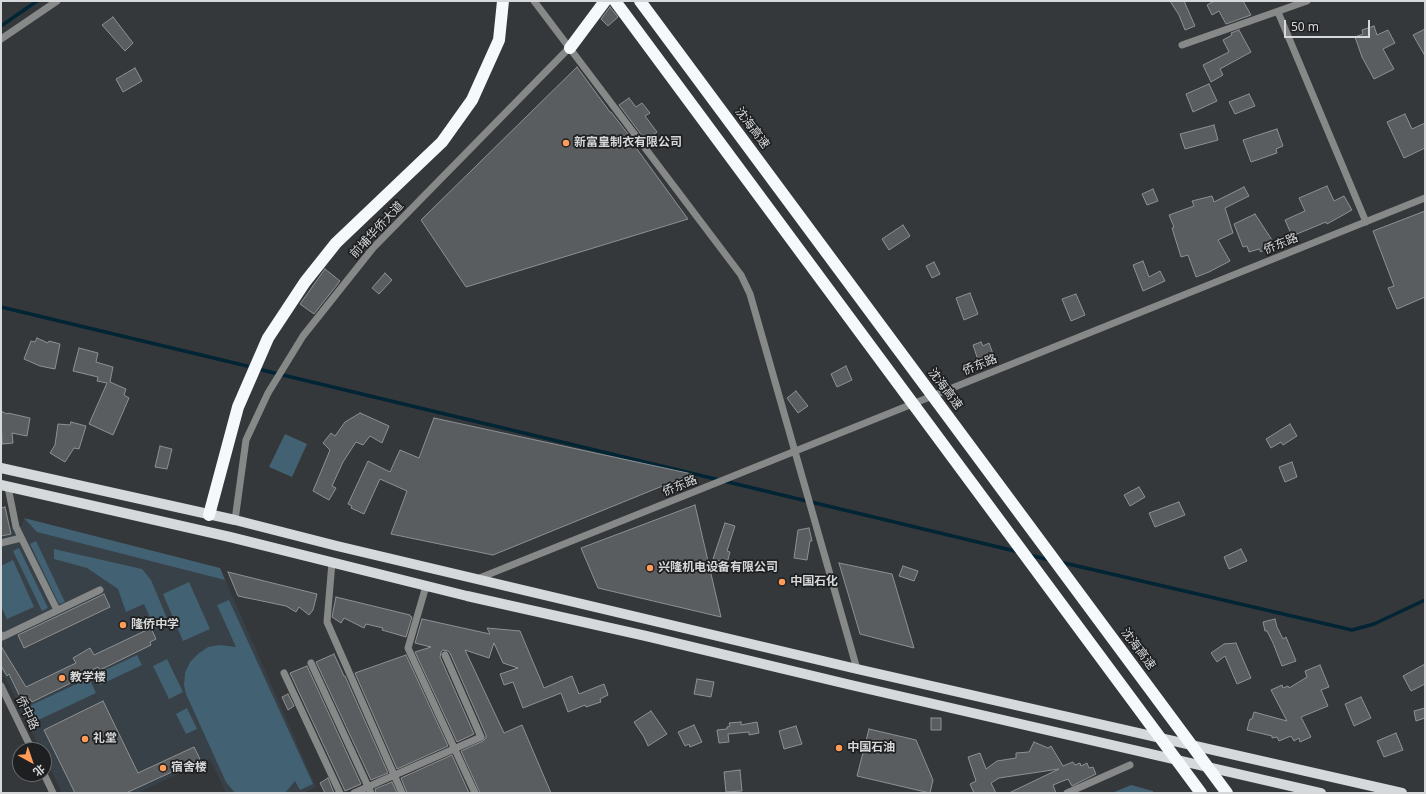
<!DOCTYPE html>
<meta charset="utf-8">
<style>
body{margin:0}
#map{position:relative;width:1426px;height:794px;overflow:hidden;background:#35383a;font-family:"Noto Sans","Noto Sans SC",sans-serif}
canvas{display:block}
.frame{position:absolute;inset:0;border:2px solid #d6d8d9;pointer-events:none}
.north{position:absolute;left:12px;top:742px;width:40px;height:40px;box-sizing:border-box;background:#1e1f20;border:1px solid #68696a;border-radius:50%;rotate:140deg;font-size:11px;font-weight:700;line-height:16px;text-align:center;color:#d6d8d9}
.north::after{content:'';display:block;margin:auto;width:14px;height:18px;background:#fe9c58;clip-path:polygon(50% 0,100% 100%,50% 72%,0 100%)}
.scale{position:absolute;left:1284px;top:20px;width:86px;height:18px;box-sizing:border-box;border:2px solid #d6d8d9;border-top:0;padding-left:5px;font-size:12px;line-height:14px;white-space:nowrap;color:#d6d8d9;-webkit-text-stroke:3px #1e1f20;paint-order:stroke}
</style>
<div id="map">
<canvas width="1426" height="794"></canvas>
<div class="frame"></div>
<div class="north">北</div>
<div class="scale">50 m</div>
</div>
<script>
const g = document.querySelector('canvas').getContext('2d');
g.lineJoin = 'round';
function fill(path, color) {
  g.fillStyle = color;
  g.fill(path, 'evenodd');
}
function toPath(rows) {
  const path = new Path2D();
  for (const r of rows) {
    path.moveTo(r[0], r[1]);
    for (let i = 2; i < r.length; i += 2) path.lineTo(r[i], r[i + 1]);
  }
  return path;
}
function strokePath(path, color, width, dash) {
  g.strokeStyle = color;
  g.lineWidth = width;
  g.lineCap = dash ? 'butt' : 'round';
  g.setLineDash(dash || []);
  g.stroke(path);
}
function label(font, color, halo, rows, align = 'center') {
  g.font = font + ' "Noto Sans","Noto Sans SC",sans-serif';
  g.lineWidth = 3.5;
  g.setLineDash([]);
  g.textBaseline = 'middle';
  g.strokeStyle = halo;
  g.fillStyle = color;
  for (const [text, x, y, turn = 0] of rows) {
    g.save();
    g.translate(x, y);
    g.rotate((+turn || 0) * Math.PI / 180);
    g.textAlign = isNaN(turn) ? turn : align;
    if (halo) g.strokeText(text, 0, 0);
    g.fillText(text, 0, 0);
    g.restore();
  }
}
fill(toPath([
 [24,518,220,568,316,787,304,793,226,793,210,759,138,793,62,793,44,756,44,750,41,750,1,669,1,520,10,528,22,526]
]), '#384147');
fill(toPath([
 [285,434,307,444,292,477,269,467],
 [24,518,220,568,225,580,37,532],
 [36,541,65,602,59,604,30,544],
 [19,548,48,608,42,611,13,551],
 [54,549,142,569,151,580,169,623,155,629,144,604,126,612,118,589,87,568,54,559],
 [13,560,34,607,7,619,1,606,1,566],
 [189,582,210,629,183,641,163,594],
 [229,600,313,784,300,790,295,781,285,793,235,793,226,782,186,694,184,685,185,673,190,662,198,654,208,647,219,645,236,647,217,605],
 [137,655,142,665,100,685,95,675],
 [167,659,183,692,169,699,153,666],
 [89,678,96,693,32,723,25,708],
 [187,708,197,729,186,734,176,714],
 [1131,785,1153,791,1153,793,1112,793]
]), '#426172');
strokePath(toPath([
 [1,26,37,1],
 [1,307,247,366],
 [262,370,1019,552],
 [1029,555,1050,560],
 [1060,562,1352,630,1374,624,1425,600]
]), '#012535', 3.5);
const building = toPath([
 [1170,1,1184,1,1195,26,1185,30,1179,15,1170,1],
 [1214,1,1243,1,1251,15,1226,24,1219,11,1212,15,1207,5,1214,1],
 [610,7,618,17,608,26,601,19,610,7],
 [113,17,133,43,125,51,102,25,113,17],
 [1374,26,1377,35,1388,30,1395,43,1383,49,1394,69,1374,79,1362,57,1355,37,1363,34,1362,30,1374,26],
 [1425,29,1425,56,1413,35,1425,29],
 [1239,30,1251,52,1220,69,1223,75,1211,82,1203,65,1229,52,1223,40,1232,35,1231,33,1239,30],
 [577,67,610,112,611,112,638,147,637,149,688,219,466,287,421,220,577,67],
 [135,68,142,81,123,92,116,79,135,68],
 [1209,84,1217,101,1193,112,1186,94,1209,84],
 [1249,94,1255,106,1235,114,1229,102,1249,94],
 [629,98,636,107,642,103,650,113,645,116,657,132,646,141,619,105,629,98],
 [1405,114,1412,129,1425,123,1425,148,1404,158,1387,122,1405,114],
 [1214,125,1218,140,1185,149,1180,134,1214,125],
 [1277,129,1283,146,1276,149,1277,153,1251,162,1243,140,1277,129],
 [1327,186,1334,201,1344,196,1352,210,1327,224,1326,222,1292,236,1285,220,1305,211,1299,198,1327,186],
 [1244,187,1249,196,1225,208,1233,233,1218,240,1230,261,1209,272,1196,277,1188,255,1181,257,1172,228,1174,227,1169,215,1194,206,1192,201,1212,196,1214,202,1244,187],
 [1153,189,1158,201,1147,205,1142,194,1153,189],
 [1425,211,1425,297,1397,309,1388,288,1394,286,1373,231,1425,211],
 [1255,214,1274,243,1261,252,1259,249,1249,252,1247,246,1243,247,1234,224,1255,214],
 [903,225,910,236,889,250,882,239,903,225],
 [1143,261,1149,277,1160,271,1165,281,1143,291,1133,265,1143,261],
 [934,262,940,274,932,278,926,266,934,262],
 [325,269,340,281,314,314,300,304,325,269],
 [385,273,392,280,379,294,372,288,385,273],
 [970,293,978,314,964,320,956,298,970,293],
 [1076,294,1085,315,1071,321,1062,299,1076,294],
 [37,338,48,343,49,341,60,344,55,369,40,366,24,359,31,341,35,342,37,338],
 [981,342,983,346,989,343,993,354,978,360,973,345,981,342],
 [79,348,98,353,96,362,113,367,110,382,126,389,124,395,129,398,113,435,89,424,107,383,97,381,98,377,73,371,79,348],
 [846,366,852,380,837,387,831,374,846,366],
 [796,391,808,406,798,413,787,398,796,391],
 [1,411,7,414,8,413,30,418,27,436,12,433,13,443,2,444,1,411],
 [360,413,389,426,382,443,370,436,363,445,356,442,343,462,332,486,336,488,329,500,313,491,330,450,323,443,331,433,335,436,345,422,360,413],
 [434,418,692,474,493,555,391,534,407,491,380,479,364,514,351,508,352,506,348,504,368,461,390,472,400,450,419,458,434,418],
 [71,422,86,426,79,449,74,448,65,462,50,453,55,445,58,424,70,425,71,422],
 [1290,424,1297,436,1283,445,1281,442,1271,448,1266,439,1290,424],
 [160,446,172,449,167,469,155,467,160,446],
 [1292,462,1297,477,1285,482,1279,467,1292,462],
 [1139,487,1145,497,1130,506,1124,495,1139,487],
 [1179,502,1185,515,1155,527,1149,513,1179,502],
 [695,505,721,617,598,588,581,548,695,505],
 [5,507,11,534,1,536,1,508,5,507],
 [725,523,735,526,727,551,730,552,727,563,713,559,725,523],
 [809,528,812,541,810,541,807,560,794,558,798,530,809,528],
 [1241,549,1247,561,1229,569,1224,557,1241,549],
 [839,563,892,574,914,648,860,634,839,563],
 [903,566,918,571,914,581,899,576,903,566],
 [228,572,317,594,313,610,309,615,299,607,296,612,286,606,238,596,228,572],
 [104,594,110,607,24,648,18,635,104,594],
 [336,597,410,615,410,616,412,617,406,637,382,630,383,628,366,624,364,628,344,618,341,623,332,617,336,597],
 [422,619,490,634,487,628,520,631,544,688,572,676,579,694,604,684,608,695,600,699,601,702,586,707,585,705,568,712,561,693,523,708,513,682,504,685,500,674,518,668,503,663,494,643,489,658,465,650,504,733,522,725,551,793,480,793,461,751,483,741,486,738,486,735,450,653,448,651,443,650,441,652,440,657,474,734,457,742,415,652,431,647,415,643,422,619],
 [1275,619,1277,627,1283,639,1286,637,1296,661,1282,666,1273,643,1267,631,1265,631,1263,622,1275,619],
 [151,628,156,639,150,642,151,645,100,670,98,667,82,675,83,677,32,702,30,699,23,703,9,674,7,676,1,666,1,646,26,687,76,663,73,658,90,648,94,655,151,628],
 [1236,643,1251,678,1237,684,1225,656,1217,662,1211,653,1224,644,1236,643],
 [334,654,344,676,345,676,388,773,371,780,316,662,334,654],
 [406,655,448,746,397,769,355,673,406,655],
 [1425,664,1425,684,1411,691,1403,676,1425,664],
 [1320,665,1329,687,1321,690,1328,706,1301,717,1311,737,1300,742,1299,738,1294,741,1291,736,1279,741,1277,737,1272,738,1272,736,1247,730,1250,719,1252,719,1254,712,1287,721,1271,690,1282,685,1283,688,1288,686,1289,688,1307,677,1305,671,1320,665],
 [307,666,361,784,345,791,290,673,307,666],
 [697,679,714,682,711,697,694,694,697,679],
 [288,694,294,706,288,710,282,697,288,694],
 [1361,697,1371,718,1354,726,1345,704,1361,697],
 [103,701,138,773,194,747,200,759,126,793,75,793,44,730,103,701],
 [1425,708,1425,718,1416,721,1414,711,1425,708],
 [651,711,667,734,648,746,644,737,634,722,651,711],
 [931,718,941,718,941,730,931,730,931,718],
 [741,722,741,725,757,722,759,733,749,735,749,732,728,734,729,742,719,743,717,730,727,729,727,727,730,726,729,723,741,722],
 [694,725,702,742,690,747,689,744,685,746,678,732,694,725],
 [796,726,802,744,784,749,779,731,796,726],
 [869,729,916,740,933,780,930,793,857,776,869,729],
 [1396,733,1403,750,1384,757,1377,741,1396,733],
 [1034,742,1048,748,1051,746,1063,766,1073,762,1075,765,1080,763,1081,766,1087,763,1089,768,1093,767,1096,774,1072,786,1068,779,1053,785,1056,793,1009,793,1059,769,999,778,991,783,996,793,974,793,970,784,976,781,968,757,980,753,986,769,997,761,1016,758,1016,753,1029,752,1034,742],
 [452,755,469,793,407,793,401,778,452,755],
 [740,770,742,791,726,792,724,772,740,770],
 [328,778,334,793,325,793,320,783,328,778],
 [392,782,397,793,376,793,375,789,392,782]
]);
fill(building, '#5a5d5f');
strokePath(building, '#8d9193', 1);
strokePath(toPath([
 [534,1,741,275,750,294,857,669],
 [1278,12,1366,222],
 [1,39,57,1],
 [1182,45,1307,1],
 [8,487,16,527,57,610],
 [235,520,246,440,268,393,303,336,373,248,572,45],
 [1,543,21,538],
 [332,562,327,622,402,793],
 [477,579,1425,198],
 [426,586,408,648,475,793],
 [1,635,2,637,100,590],
 [311,663,371,793],
 [284,673,340,793],
 [1,686,32,750],
 [44,774,53,793],
 [354,793,481,737,445,655],
 [1067,793,1130,765]
]), '#878989', 7);
strokePath(toPath([
 [1,468,235,520,337,546,857,669,1402,793],
 [1,485,230,537,467,596,646,636,851,685,1321,793]
]), '#d6d9db', 10);
strokePath(toPath([
 [615,1,1201,793],
 [640,1,1227,793],
 [570,48,605,1],
 [209,515,238,407,268,338,305,282,336,243,442,142,472,100,499,40,503,1]
]), '#f5f9fb', 12);
for (const [x, y, r, color] of [
 [566,143,4,"#fe9c58"],
 [650,568,4,"#fe9c58"],
 [782,582,4,"#fe9c58"],
 [123,625,4,"#fe9c58"],
 [62,678,4,"#fe9c58"],
 [85,739,4,"#fe9c58"],
 [839,748,4,"#fe9c58"],
 [163,768,4,"#fe9c58"]
]) {
  const dot = new Path2D();
  dot.arc(x, y, r, 0, 2 * Math.PI);
  g.fillStyle = color;
  g.fill(dot);
  strokePath(dot, '#1e1f20', 1.5);
}
label('12px', '#d6d8d9', '#1e1f20', [
 ["沈海高速",752,128,53],
 ["前埔华侨大道",377,230,-47],
 ["侨东路",1281,244,-22],
 ["侨东路",980,365,-22],
 ["沈海高速",945,389,53],
 ["侨东路",680,486,-22],
 ["沈海高速",1138,649,53],
 ["侨中路",27,713,64]
]);
label('bold 12px', '#d6d8d9', '#1e1f20', [
 ["新富皇制衣有限公司",574,143],
 ["兴隆机电设备有限公司",658,568],
 ["中国石化",790,582],
 ["隆侨中学",131,625],
 ["教学楼",70,678],
 ["礼堂",93,739],
 ["中国石油",847,748],
 ["宿舍楼",171,768]
], 'left');
</script>
